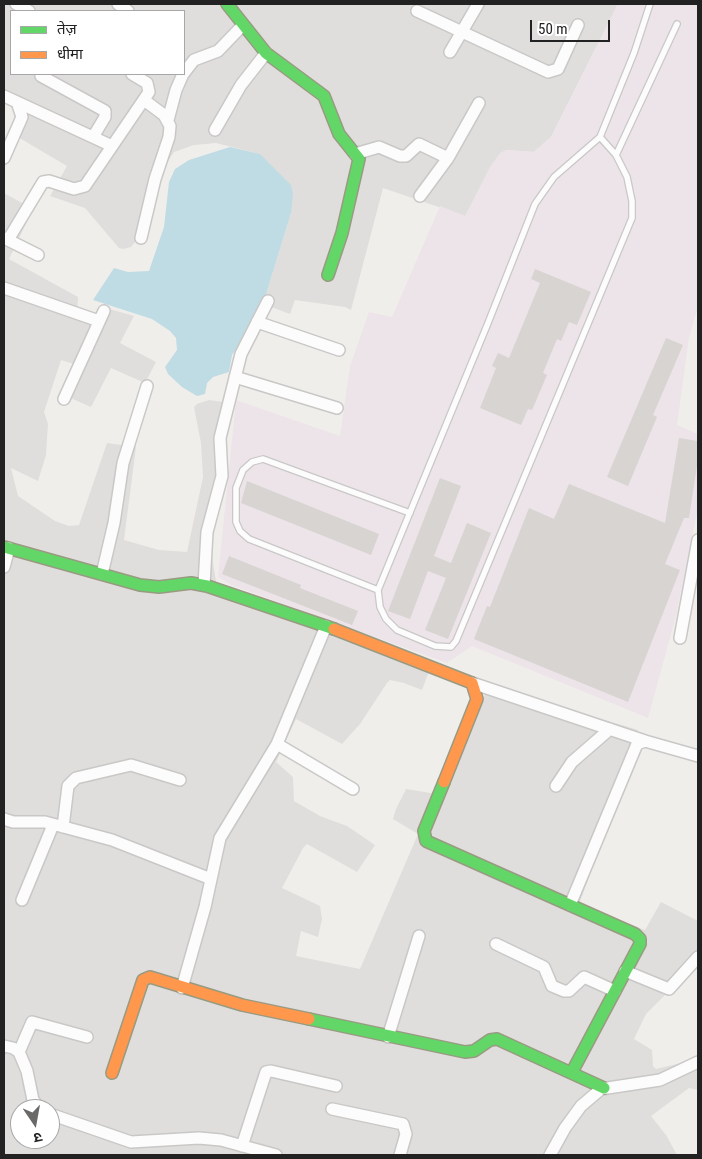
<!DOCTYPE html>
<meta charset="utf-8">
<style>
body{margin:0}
#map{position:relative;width:702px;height:1159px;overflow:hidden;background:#f0eeeb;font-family:"Roboto Condensed","Noto Sans Devanagari",sans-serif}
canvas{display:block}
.frame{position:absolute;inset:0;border:5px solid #222;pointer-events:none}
.legend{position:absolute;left:10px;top:10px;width:175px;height:65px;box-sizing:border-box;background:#fff;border:1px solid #a7a7a7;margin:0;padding:6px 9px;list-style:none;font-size:15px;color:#222}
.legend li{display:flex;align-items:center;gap:10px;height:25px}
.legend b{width:25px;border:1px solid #a7a7a7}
.north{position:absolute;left:10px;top:1099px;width:50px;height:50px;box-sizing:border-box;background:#fff;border:1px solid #a7a7a7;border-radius:50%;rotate:168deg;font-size:14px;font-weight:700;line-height:20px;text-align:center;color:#222}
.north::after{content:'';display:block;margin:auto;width:18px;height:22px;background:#6a6968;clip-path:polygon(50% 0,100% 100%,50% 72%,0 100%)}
.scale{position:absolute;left:530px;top:20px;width:80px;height:22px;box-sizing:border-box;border:2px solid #222;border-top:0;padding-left:6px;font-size:15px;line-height:18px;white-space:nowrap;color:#222;-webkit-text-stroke:4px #fff;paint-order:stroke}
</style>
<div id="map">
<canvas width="702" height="1159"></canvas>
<div class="frame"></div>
<ul class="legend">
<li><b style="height:6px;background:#63d668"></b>तेज़</li>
<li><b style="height:6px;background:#ff974d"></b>धीमा</li>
</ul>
<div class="north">उ</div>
<div class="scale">50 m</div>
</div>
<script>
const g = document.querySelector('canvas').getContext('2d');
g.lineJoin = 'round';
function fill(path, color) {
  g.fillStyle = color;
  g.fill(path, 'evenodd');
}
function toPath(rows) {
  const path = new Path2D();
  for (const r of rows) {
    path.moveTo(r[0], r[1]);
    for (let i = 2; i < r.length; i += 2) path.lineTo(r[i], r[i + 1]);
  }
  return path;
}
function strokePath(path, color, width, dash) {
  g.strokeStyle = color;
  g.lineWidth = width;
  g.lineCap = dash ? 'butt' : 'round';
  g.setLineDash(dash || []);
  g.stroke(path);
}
fill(toPath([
 [4,4,618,4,551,137,534,152,506,150,465,216,383,188,351,310,345,307,295,300,290,314,263,304,291,213,260,154,216,143,194,145,174,152,159,175,137,240,131,247,123,249,119,248,85,208,50,196,67,166,11,133,31,105,4,92],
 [11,11,184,11,184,74,11,74],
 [4,193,33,209,9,259,78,297,77,312,99,319,106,308,134,316,120,343,156,362,145,383,111,368,91,407,66,396,77,365,61,360,44,412,48,424,46,455,38,481,11,468,18,496,55,521,69,526,79,525,107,443,136,447,124,540,159,550,187,552,203,477,201,443,194,407,197,404,209,400,230,403,210,545,216,581,220,590,432,663,422,690,404,683,390,680,387,683,360,724,342,744,296,719,276,762,293,777,294,801,320,816,347,826,375,845,357,872,307,844,303,848,282,888,320,906,322,919,318,937,301,931,296,956,360,969,418,834,393,819,396,809,406,789,443,795,489,685,638,730,631,764,579,904,645,930,661,902,698,921,698,954,669,991,646,1014,634,1039,652,1050,653,1066,656,1069,698,1059,698,1090,689,1088,651,1116,666,1135,677,1155,4,1155],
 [20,1109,50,1109,50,1139,20,1139]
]), '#dfdedc');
fill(toPath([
 [618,4,698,4,698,306,689,338,677,425,698,434,698,508,676,616,648,718,472,646,447,663,231,585,218,577,236,400,340,436,350,366,369,312,392,317,440,206,465,216,490,167,500,153,506,150,534,152,551,137]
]), '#ede4e9');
fill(toPath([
 [230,147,260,154,291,185,293,194,291,213,263,304,250,329,232,355,229,372,213,377,207,383,205,394,197,396,182,387,168,374,165,367,177,350,176,338,170,331,152,319,93,300,114,268,128,272,149,271,164,227,169,182,175,169,189,160]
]), '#bfdbe3');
fill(toPath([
 [535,269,591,292,577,325,569,322,561,341,557,339,543,373,547,375,532,410,528,409,521,425,480,408,496,368,492,366,498,353,509,358,540,283,531,279],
 [666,338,683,345,653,415,657,417,628,486,607,477],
 [679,438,698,441,698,459,689,518,684,518,665,564,680,570,628,702,474,639,487,606,490,607,529,508,554,519,569,484,665,523],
 [440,478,461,486,434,556,451,563,467,523,491,533,448,639,425,630,446,578,428,571,410,619,388,611],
 [247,481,379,534,371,555,241,503],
 [229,556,301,585,300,588,358,611,352,625,222,574]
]), '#d7d4d2');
const lane = toPath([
 [600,137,616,155,627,177,632,201,632,218,456,641,451,647,435,646,397,630,386,619,380,607,378,590,488,323,535,204,554,177,600,137,634,53,650,4],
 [616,155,677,24],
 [378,590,249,539,240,531,236,522,236,488,243,470,252,462,263,459,410,513]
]);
const street = toPath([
 [16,4,29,11],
 [118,4,128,11],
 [417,11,548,72,558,69,578,25],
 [450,52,478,4],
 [184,73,194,60,218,51,243,25],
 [41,76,105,111,105,117,93,137],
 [4,96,17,102,22,117,4,158],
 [17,102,112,146],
 [168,120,176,90,183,74],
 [215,130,241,85,266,53],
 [355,154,379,147,400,156,406,156,419,144,448,158],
 [420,196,448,158,479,103],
 [4,238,38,255],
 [141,238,155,179,169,137,170,126,164,115,144,100],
 [8,240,43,182,49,181,74,189,85,186,149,92,147,83,132,74],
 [4,288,99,321],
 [257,322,339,350],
 [235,377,337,408],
 [64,399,104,311],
 [4,567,9,548],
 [102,574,114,523,123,463,147,386],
 [204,585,207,532,222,476,220,438,241,354,268,301],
 [680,638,698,540],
 [472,683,645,741],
 [277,744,353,789],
 [556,786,572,762,610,729],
 [4,819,13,822,45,822,112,840,211,879],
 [63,827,68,786,76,778,131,765,180,780],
 [22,900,53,825],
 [570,905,637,744,645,741,698,756],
 [496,944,544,967,552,986,564,991,569,991,584,977,615,991],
 [625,971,669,989,698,957],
 [182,988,205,907,220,838,277,744,326,626],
 [388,1037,419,936],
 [4,1046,13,1048,19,1052,27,1071,33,1100,40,1109],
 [19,1052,32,1022,87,1037],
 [332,1109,403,1124,406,1134,400,1155],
 [50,1114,131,1142,199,1138,221,1140,276,1155],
 [242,1146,266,1072,271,1071,336,1086],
 [550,1155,565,1128,581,1106,601,1089,660,1080,698,1062]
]);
const fast = toPath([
 [227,4,266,53,324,96,339,134,359,159,342,233,328,275],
 [4,547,140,585,159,587,191,583,207,586,334,629],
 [444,782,424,831,426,841,635,934,640,939,640,944,572,1072],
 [309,1019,465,1052,474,1051,490,1040,497,1039,604,1088]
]);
const slow = toPath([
 [334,629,472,683,477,699,444,782],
 [112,1073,143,980,150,977,242,1005,309,1019]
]);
strokePath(lane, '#c9c8c7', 8);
strokePath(street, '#c9c8c7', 14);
strokePath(fast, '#999a82', 14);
strokePath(slow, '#999a82', 14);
strokePath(lane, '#fdfcfc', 5.5);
strokePath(street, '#fdfcfc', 11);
strokePath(fast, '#63d668', 11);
strokePath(slow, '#ff974d', 11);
</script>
